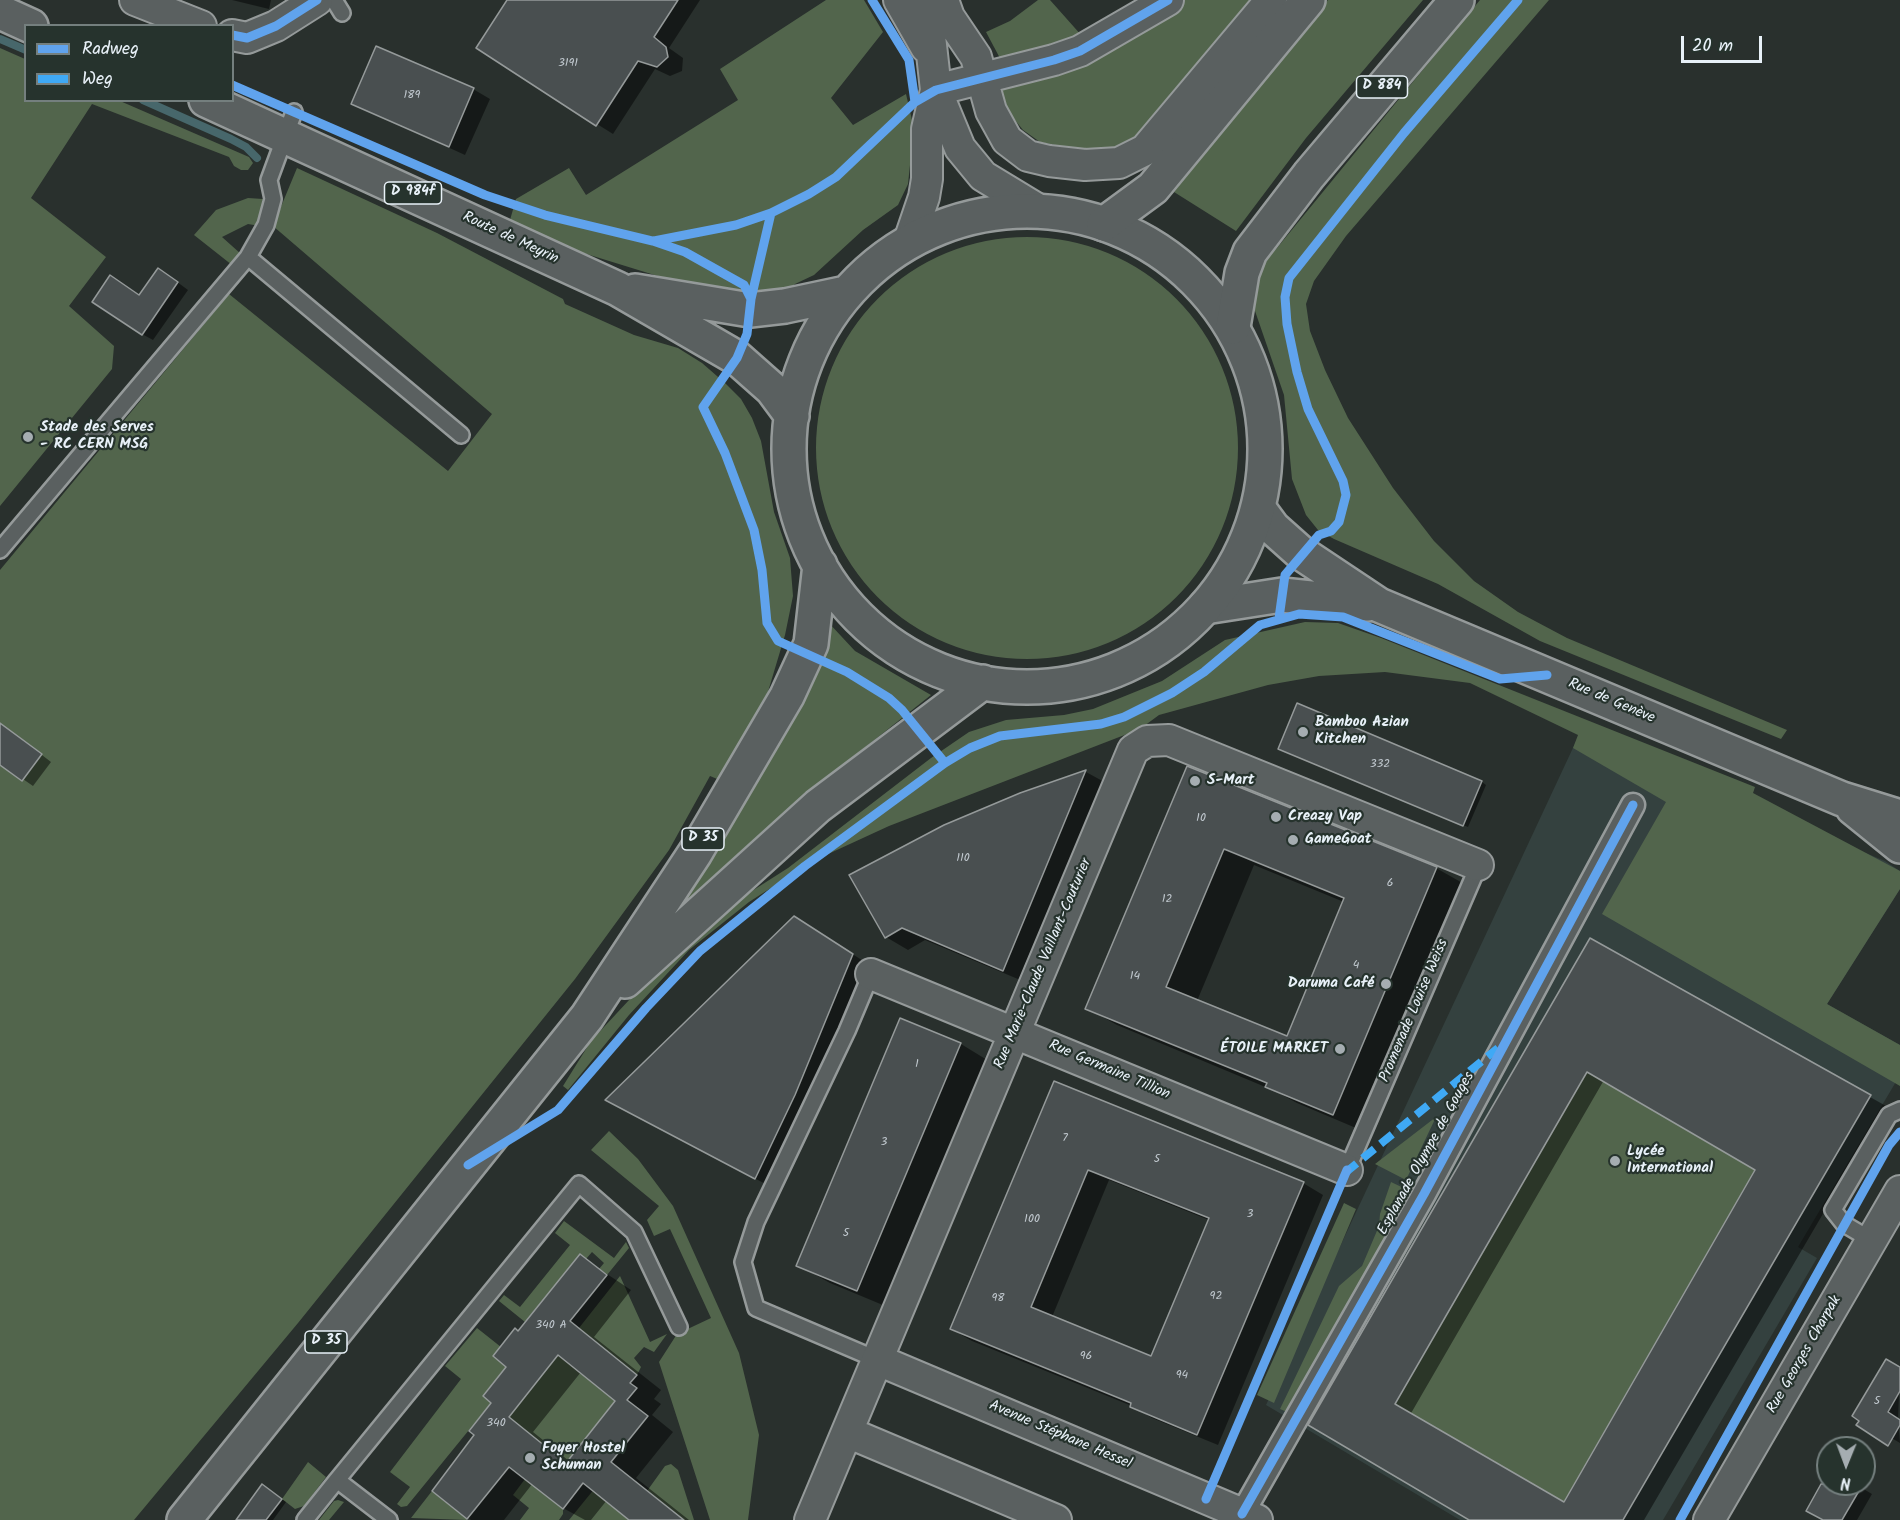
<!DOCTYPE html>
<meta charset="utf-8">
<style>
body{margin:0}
#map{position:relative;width:1900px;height:1520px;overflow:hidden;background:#29302d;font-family:Kalam,sans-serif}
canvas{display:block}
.legend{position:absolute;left:24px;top:24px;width:210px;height:78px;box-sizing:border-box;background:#26332d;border:2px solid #747f7e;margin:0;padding:8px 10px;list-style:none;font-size:18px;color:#e8f1f8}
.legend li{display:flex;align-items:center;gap:12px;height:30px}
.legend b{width:30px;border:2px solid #747f7e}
.north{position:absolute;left:1816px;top:1436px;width:60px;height:60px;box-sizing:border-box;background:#26332d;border:2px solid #747f7e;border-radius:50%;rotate:181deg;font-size:16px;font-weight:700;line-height:24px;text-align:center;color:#e8f1f8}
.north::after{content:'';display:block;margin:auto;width:21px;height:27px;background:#a5adb1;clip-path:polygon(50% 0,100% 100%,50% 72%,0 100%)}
.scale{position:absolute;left:1681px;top:36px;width:81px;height:27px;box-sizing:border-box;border:3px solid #e8f1f8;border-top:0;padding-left:8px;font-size:18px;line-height:21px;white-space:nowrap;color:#e8f1f8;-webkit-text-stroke:4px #26332d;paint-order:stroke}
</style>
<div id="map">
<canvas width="1900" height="1520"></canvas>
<ul class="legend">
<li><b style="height:8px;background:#60a3ed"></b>Radweg</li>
<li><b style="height:8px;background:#3fa9f5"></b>Weg</li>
</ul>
<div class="north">N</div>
<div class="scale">20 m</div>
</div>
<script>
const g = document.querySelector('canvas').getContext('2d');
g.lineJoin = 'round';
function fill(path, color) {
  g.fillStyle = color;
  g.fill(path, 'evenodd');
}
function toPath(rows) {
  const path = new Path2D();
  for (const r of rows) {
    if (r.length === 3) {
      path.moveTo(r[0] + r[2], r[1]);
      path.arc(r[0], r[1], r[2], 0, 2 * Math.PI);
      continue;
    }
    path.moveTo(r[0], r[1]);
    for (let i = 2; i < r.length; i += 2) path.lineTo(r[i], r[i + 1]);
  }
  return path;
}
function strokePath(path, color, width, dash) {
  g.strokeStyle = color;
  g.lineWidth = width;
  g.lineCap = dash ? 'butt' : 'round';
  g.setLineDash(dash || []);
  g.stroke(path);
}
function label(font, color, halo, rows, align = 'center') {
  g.font = font + ' Kalam,sans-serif';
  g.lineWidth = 4.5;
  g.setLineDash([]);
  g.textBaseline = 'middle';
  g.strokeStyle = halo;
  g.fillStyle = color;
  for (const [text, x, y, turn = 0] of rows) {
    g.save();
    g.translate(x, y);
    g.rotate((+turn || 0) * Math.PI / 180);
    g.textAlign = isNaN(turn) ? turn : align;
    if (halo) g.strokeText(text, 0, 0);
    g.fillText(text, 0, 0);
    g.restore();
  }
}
fill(toPath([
 [1579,735,1885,861,1900,871,1900,889,1827,1004,1900,1045,1900,1075,1798,1247,1817,1258,1663,1520,1460,1520,1266,1405]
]), '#34413f');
fill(toPath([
 [826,0,864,0,883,32,831,98,853,125,906,94,912,120,912,146,908,184,898,205,863,230,814,275,795,284,777,297,716,294,580,252,510,220,516,199,569,168,586,195,738,100,720,69],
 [1038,0,1050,0,1082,36,1002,62,986,32,1010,21],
 [1183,0,1251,0,1149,128,1129,142,1111,149,1075,149,1040,142,1023,130,1006,109,1001,83,1164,13],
 [1328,0,1423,0,1306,138,1236,231,1174,192,1248,92],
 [1480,0,1549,0,1346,236,1314,281,1306,304,1310,331,1325,370,1348,418,1393,488,1434,541,1474,581,1518,612,1567,638,1787,730,1781,739,1540,641,1438,584,1334,539,1318,530,1306,515,1292,479,1284,395,1255,311,1252,297,1258,268,1277,248],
 [0,48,25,59,26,100,120,101,249,157,253,163,248,170,241,170,234,166,229,157,92,104,31,198,106,257,69,306,114,346,112,369,0,506],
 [297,168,437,233,563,299,565,304,634,335,678,348,702,363,725,383,741,399,752,418,761,441,774,512,790,558,793,596,785,635,767,695,722,781,710,776,669,850,575,979,298,1323,134,1520,0,1520,0,570,229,294,448,471,492,414,273,226],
 [248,198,263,199,260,226,248,224,222,237,241,254,232,265,194,235,216,210],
 [1027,448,211],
 [828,622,855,651,931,695,790,807,655,937],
 [1305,622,1338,623,1381,638,1755,787,1753,793,1900,871,1900,889,1827,1004,1900,1045,1900,1086,1602,914,1666,802,1573,748,1578,735,1470,683,1385,672,1319,676,1268,685,1159,715,1140,729,889,826,813,861,749,902,689,950,629,1015,568,1090,563,1086,591,1041,668,958,752,891,788,868,931,758,969,732,1006,720,1064,715,1093,709,1162,681,1225,640],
 [1587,1072,1755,1170,1564,1502,1395,1404],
 [1436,1117,1406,1180,1375,1164],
 [609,1131,638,1159,673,1206,739,1353,759,1435,748,1520,710,1520,659,1362,677,1334,711,1318,670,1229,654,1236,647,1220,659,1206,591,1150],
 [1391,1182,1412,1192,1287,1412,1280,1409,1339,1286,1362,1266,1379,1226,1380,1214],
 [1344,1203,1356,1209,1274,1403,1257,1395],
 [564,1221,614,1258,626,1242,629,1248,607,1275,599,1269,604,1263,592,1252,586,1259,580,1254,525,1322,499,1301,504,1295,520,1307,570,1245,555,1233],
 [620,1276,650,1342,667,1334,654,1352,644,1347,634,1358,641,1367,637,1375,579,1328],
 [477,1328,501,1347,493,1356,506,1367,483,1396,491,1403,407,1506,401,1507,397,1504,410,1487,390,1472,461,1379,445,1366],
 [558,1355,615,1401,565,1464,509,1417],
 [308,1462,326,1477,304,1506,295,1509,282,1499],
 [671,1464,678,1470,694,1520,674,1520,647,1491,665,1466],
 [525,1479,563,1509,563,1514,559,1520,520,1520,529,1508,513,1495],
 [595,1488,600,1497,629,1520,569,1520],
 [432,1491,467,1519,467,1520,411,1518],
 [338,1500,344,1502,329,1520,319,1520,334,1501]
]), '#52654c');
fill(toPath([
 [232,0,271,0,269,9],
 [509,0,700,0,669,48,683,58,682,71,670,76,655,69,613,134,597,124],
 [473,89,490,99,465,155,353,104],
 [169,276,188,290,153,340,142,334,140,296],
 [0,728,12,732,51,762,33,786,0,763],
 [1284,751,1482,782,1486,785,1468,827],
 [1188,768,1436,868,1466,885,1363,1131,1297,1103,1275,1091,1117,1025,1087,1008],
 [1254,865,1344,902,1288,1037,1197,1001],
 [1086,772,1108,784,1025,982,925,940,908,950,886,937,1021,794],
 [817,931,874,968,777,1190,628,1112],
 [1591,940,1886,1106,1644,1520,1472,1520,1310,1424],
 [1604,1080,1757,1169,1565,1504,1410,1415],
 [901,1020,961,1044,992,1063,890,1308,830,1283,798,1265],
 [1054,1083,1303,1183,1323,1195,1218,1445,1152,1418,1132,1406,972,1341,951,1329],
 [1109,1180,1209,1220,1152,1358,1052,1317],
 [580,1256,631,1290,594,1337,661,1390,654,1399,661,1404,652,1415,673,1432,636,1478,689,1520,631,1520,607,1500,591,1520,585,1520,563,1508,533,1483,504,1520,471,1520,434,1491,476,1435,493,1402,519,1332],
 [581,1372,617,1401,569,1461,533,1432],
 [1900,1369,1898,1420,1900,1443,1854,1416],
 [1828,1476,1828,1484,1855,1484,1872,1494,1857,1520,1825,1520,1808,1510],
 [267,1489,286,1502,273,1520,238,1520]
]), '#0007');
strokePath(toPath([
 [0,39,26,50],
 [143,100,231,139,246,147,257,158]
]), '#47676b', 8);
const building = toPath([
 [507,0,678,0,654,37,666,47,668,57,657,67,638,61,596,126,476,48,507,0],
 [376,46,474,88,449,147,351,104,376,46],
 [158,268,178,282,142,335,92,302,110,275,139,295,158,268],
 [1297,703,1482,781,1463,826,1278,749,1297,703],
 [0,723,42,754,22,781,0,765,0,723],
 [1187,766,1437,867,1333,1115,1265,1087,1267,1083,1085,1009,1187,766],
 [1224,849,1344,898,1287,1036,1166,987,1224,849],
 [1086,770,1003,971,902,928,885,938,849,875,944,825,1020,793,1086,770],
 [794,916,853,954,795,1095,755,1179,605,1100,794,916],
 [1590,938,1871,1095,1623,1520,1469,1520,1308,1425,1590,938],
 [1587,1072,1755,1170,1564,1502,1395,1404,1587,1072],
 [900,1018,961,1043,857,1291,796,1266,900,1018],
 [1054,1081,1304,1182,1197,1435,1130,1407,1131,1403,950,1329,1054,1081],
 [1088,1170,1209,1218,1151,1356,1031,1307,1088,1170],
 [580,1254,607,1275,570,1321,637,1375,630,1383,637,1388,627,1400,648,1416,611,1462,684,1520,629,1520,583,1483,563,1509,509,1467,467,1519,432,1491,474,1435,469,1431,491,1403,483,1396,506,1367,493,1356,515,1328,518,1331,580,1254],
 [558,1355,615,1401,566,1463,509,1417,558,1355],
 [1886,1359,1900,1367,1900,1391,1888,1412,1900,1420,1900,1425,1888,1446,1856,1425,1859,1421,1852,1416,1886,1359],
 [262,1484,282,1499,266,1520,236,1520,262,1484],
 [1821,1484,1863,1484,1842,1520,1823,1520,1806,1511,1821,1484]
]);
fill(building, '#494f50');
strokePath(building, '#959a9a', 1.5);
const service = toPath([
 [334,0,342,13],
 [248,257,461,435],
 [0,550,248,257,266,225,273,199,269,180,294,112],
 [871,974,847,1031,756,1222,743,1262,756,1308,878,1360],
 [1347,1170,1480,862],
 [1871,1240,1844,1224,1833,1210,1889,1115,1900,1110],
 [337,1480,579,1184,634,1232,679,1327],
 [305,1520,337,1480,389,1520]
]);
const pedestrian = toPath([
 [1242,1514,1424,1194,1633,805]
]);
const minor = toPath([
 [135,0,201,26],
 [899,0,926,47],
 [926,0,936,90,960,148,983,176,1044,213],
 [943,0,949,17,976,57,991,111,1007,140,1028,156,1049,161,1085,165,1119,163,1145,150,1271,0],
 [232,35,247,38,276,26,317,0],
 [936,90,1054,60,1080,51,1168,0],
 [908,244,924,197,927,179,927,129,936,90],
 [871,974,1347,1170],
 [878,1360,1257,1520],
 [847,1432,1056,1520],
 [810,1520,1133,750,1147,741,1169,740,1478,865],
 [1709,1520,1900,1191]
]);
const tertiary = toPath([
 [1259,509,1273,528,1301,553,1379,605,1842,799,1900,817],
 [1205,607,1282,595,1368,604],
 [1853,808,1900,846]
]);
const primary = toPath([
 [0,12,31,26],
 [206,100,618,289,737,358,772,389,792,416],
 [1027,449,238],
 [635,291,750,310,785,306,846,293],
 [625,981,818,806,983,682],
 [184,1520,587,1017,695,853,787,696,811,644,820,565]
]);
const trunk = toPath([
 [1104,224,1153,188,1308,0],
 [1233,327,1242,273,1250,252,1309,175,1457,0]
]);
strokePath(service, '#959a9a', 20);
strokePath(pedestrian, '#959a9a', 27);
strokePath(minor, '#959a9a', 34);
strokePath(tertiary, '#959a9a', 38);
strokePath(primary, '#959a9a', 38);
strokePath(trunk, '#959a9a', 38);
strokePath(service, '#5a6060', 15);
strokePath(pedestrian, '#5a6060', 22);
strokePath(minor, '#5a6060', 30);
strokePath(tertiary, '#5a6060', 33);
strokePath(primary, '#5a6060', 33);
strokePath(trunk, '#5a6060', 33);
strokePath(toPath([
 [1345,1173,1498,1048]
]), '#3fa9f5', 8, [15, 8]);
strokePath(toPath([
 [872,0,909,60,915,102],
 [232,35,247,38,276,26,317,0],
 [232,85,485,195,545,215,653,241,685,252,744,285,751,299,747,334,737,358,703,407,725,453,754,530,762,570,767,623,778,641,847,672,889,698,902,710,945,763],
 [654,241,736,225,771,213,809,194,836,177,915,102,936,90,1054,60,1080,51,1168,0],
 [751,299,771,213],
 [1279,618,1285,575,1319,535,1331,531,1339,522,1346,495,1343,481,1308,409,1297,372,1287,324,1285,297,1289,278,1404,133,1518,0],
 [468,1165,558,1110,646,1008,700,951,805,866,945,763,970,748,1000,736,1101,724,1124,717,1172,693,1204,672,1260,625,1299,614,1343,617,1500,679,1547,675],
 [1206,1499,1347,1170],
 [1242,1514,1424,1194,1633,805],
 [1680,1520,1889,1145,1900,1132]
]), '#60a3ed', 9);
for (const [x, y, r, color] of [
 [28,437,6,"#a5adb1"],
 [1303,732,6,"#a5adb1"],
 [1195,781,6,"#a5adb1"],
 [1276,817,6,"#a5adb1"],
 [1293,840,6,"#a5adb1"],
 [1386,984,6,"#a5adb1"],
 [1340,1049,6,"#a5adb1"],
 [1615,1161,6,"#a5adb1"],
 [530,1458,6,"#a5adb1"]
]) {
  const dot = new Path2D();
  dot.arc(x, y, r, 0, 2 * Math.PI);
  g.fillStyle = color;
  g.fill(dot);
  strokePath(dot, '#26332d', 2);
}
label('12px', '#c0c8ce', null, [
 ["3191",568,64],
 ["189",412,96],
 ["332",1380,765],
 ["10",1201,819],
 ["110",963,859],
 ["6",1390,884],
 ["12",1167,900],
 ["4",1356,966],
 ["14",1135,977],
 ["1",917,1065],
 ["7",1065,1139],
 ["3",884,1143],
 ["5",1157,1160],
 ["3",1250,1215],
 ["100",1032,1220],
 ["5",846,1234],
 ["92",1216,1297],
 ["98",998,1299],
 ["340 A",551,1326],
 ["96",1086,1357],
 ["94",1182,1376],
 ["5",1877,1402],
 ["340",496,1424]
]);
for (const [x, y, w] of [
 [1382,87,51],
 [413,193,57],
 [703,839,42],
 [326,1342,42]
]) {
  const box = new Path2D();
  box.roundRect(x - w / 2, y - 11, w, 22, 4.5);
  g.fillStyle = '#26332d';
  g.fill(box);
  strokePath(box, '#e8f1f8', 1.5);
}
label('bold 14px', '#e8f1f8', null, [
 ["D 884",1382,87],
 ["D 984f",413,193],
 ["D 35",703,839],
 ["D 35",326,1342]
]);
label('15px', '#e8f1f8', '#26332d', [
 ["Route de Meyrin",510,239,25],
 ["Rue de Genève",1611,702,23],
 ["Rue Marie-Claude Vaillant-Couturier",1044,964,-67],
 ["Promenade Louise Weiss",1415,1011,-67],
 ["Rue Germaine Tillion",1109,1071,23],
 ["Esplanade Olympe de Gouges",1427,1154,-61],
 ["Rue Georges Charpak",1805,1355,-60],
 ["Avenue Stéphane Hessel",1060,1436,23]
]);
label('bold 15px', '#e8f1f8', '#26332d', [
 ["Stade des Serves",40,428],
 ["- RC CERN MSG",40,445],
 ["Bamboo Azian",1315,723],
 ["Kitchen",1315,740],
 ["S-Mart",1207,781],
 ["Creazy Vap",1288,817],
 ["GameGoat",1305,840],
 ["Daruma Café",1374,984,"right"],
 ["ÉTOILE MARKET",1328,1049,"right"],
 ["Lycée",1627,1152],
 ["International",1627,1169],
 ["Foyer Hostel",542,1449],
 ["Schuman",542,1466]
], 'left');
</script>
